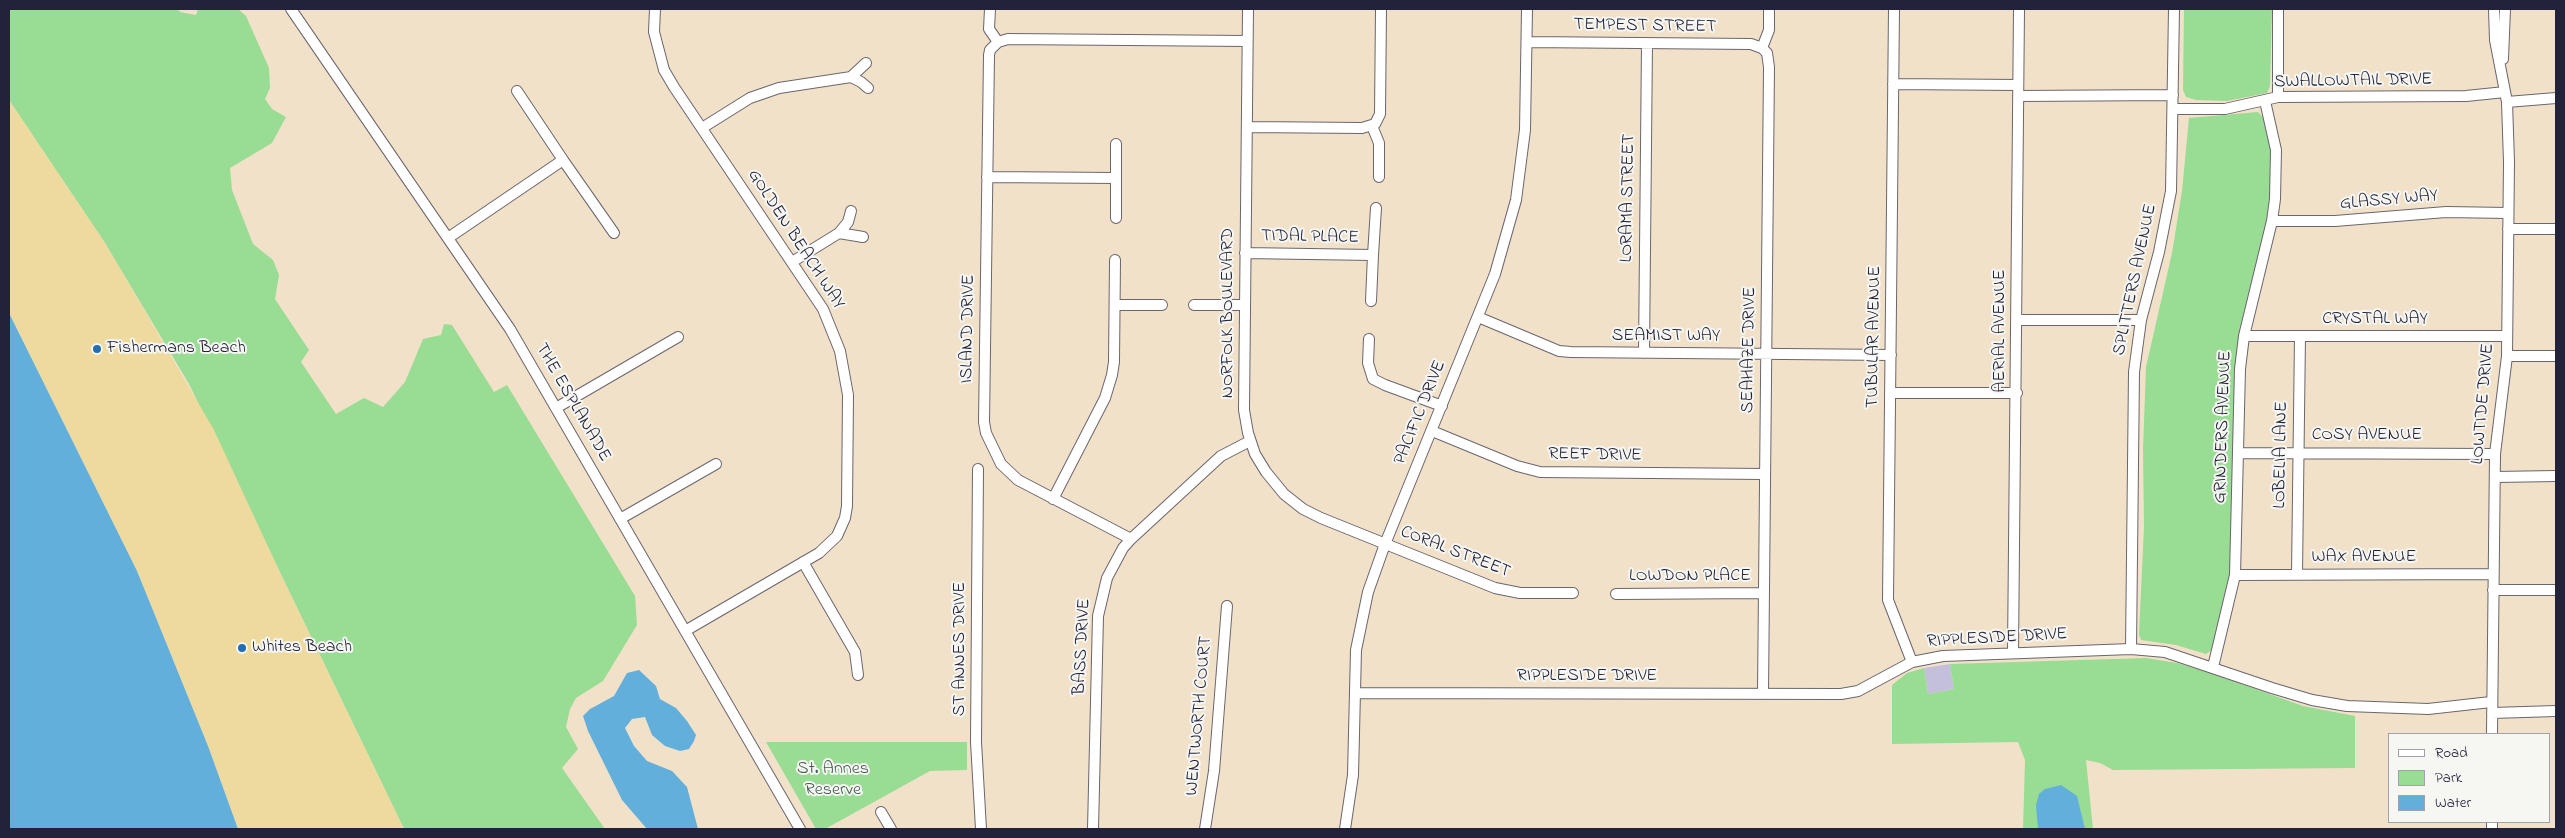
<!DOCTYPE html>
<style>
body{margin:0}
#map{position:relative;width:2565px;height:838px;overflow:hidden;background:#f2e1c9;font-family:"Indie Flower",sans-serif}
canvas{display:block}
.frame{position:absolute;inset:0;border:10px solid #22223b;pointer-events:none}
.legend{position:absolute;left:2388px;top:733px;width:162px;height:90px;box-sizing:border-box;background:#f6f6f2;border:1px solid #a1a1a9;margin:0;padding:6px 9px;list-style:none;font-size:15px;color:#22223b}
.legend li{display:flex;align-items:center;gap:10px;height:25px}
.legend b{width:25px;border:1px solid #a1a1a9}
</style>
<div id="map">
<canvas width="2565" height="838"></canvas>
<div class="frame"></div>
<ul class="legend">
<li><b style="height:6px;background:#fff"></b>Road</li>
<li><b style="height:14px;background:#99dc93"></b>Park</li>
<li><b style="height:14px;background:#62afdc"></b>Water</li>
</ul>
</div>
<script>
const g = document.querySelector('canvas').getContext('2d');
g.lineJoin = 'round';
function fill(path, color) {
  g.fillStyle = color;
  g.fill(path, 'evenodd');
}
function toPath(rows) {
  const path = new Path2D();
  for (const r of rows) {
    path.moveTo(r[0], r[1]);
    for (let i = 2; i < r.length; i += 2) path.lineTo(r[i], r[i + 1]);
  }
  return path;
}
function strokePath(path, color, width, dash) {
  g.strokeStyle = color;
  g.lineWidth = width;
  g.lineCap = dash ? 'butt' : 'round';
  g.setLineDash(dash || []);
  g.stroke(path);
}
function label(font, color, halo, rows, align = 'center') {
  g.font = font + ' "Indie Flower",sans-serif';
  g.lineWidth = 4;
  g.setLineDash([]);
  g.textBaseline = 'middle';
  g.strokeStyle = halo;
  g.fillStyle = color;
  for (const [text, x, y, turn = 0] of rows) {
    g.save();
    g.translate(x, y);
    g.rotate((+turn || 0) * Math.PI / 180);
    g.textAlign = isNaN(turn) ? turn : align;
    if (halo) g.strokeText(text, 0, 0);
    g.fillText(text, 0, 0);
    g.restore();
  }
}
fill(toPath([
 [1950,664,1954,689,1928,694,1924,668]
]), '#c4c0db');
fill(toPath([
 [9,9,178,9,180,12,196,15,198,9,238,9,246,16,269,68,270,88,265,99,272,109,286,117,272,143,230,168,232,190,253,244,273,260,279,275,275,299,309,350,301,362,336,414,364,398,383,407,405,382,423,339,441,335,444,324,452,325,494,392,507,385,635,596,637,625,603,681,576,698,570,709,566,727,578,749,562,768,605,829,404,829,189,384,105,243,9,100],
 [2184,9,2272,9,2270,86,2267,93,2227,101,2196,100,2186,97,2183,90],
 [2258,112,2264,118,2269,135,2273,165,2268,217,2240,334,2230,575,2212,650,2206,654,2176,645,2141,640,2139,634,2144,527,2143,449,2146,367,2172,253,2182,191,2189,118],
 [2146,658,2177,663,2208,672,2303,706,2355,716,2355,768,2113,770,2100,763,2086,760,2093,829,2023,829,2025,760,2018,742,1892,744,1892,685,1907,673,1924,668,1928,694,1954,689,1950,664],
 [766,742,967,742,967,770,930,771,825,829,816,829]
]), '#99dc93');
fill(toPath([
 [9,100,105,243,214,430,283,579,404,829,238,829,208,746,137,571,9,313]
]), '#eeda9e');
fill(toPath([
 [9,313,137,571,208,746,238,829,9,829],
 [639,670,656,686,660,699,676,708,687,721,696,735,694,741,689,749,680,751,665,746,652,735,645,717,632,719,625,728,634,746,647,761,672,771,687,787,698,829,647,829,622,800,588,731,583,716,590,709,614,696,627,673],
 [2061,785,2077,796,2085,829,2038,829,2036,805,2039,794,2045,789]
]), '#62afdc');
const minor = toPath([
 [291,9,510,329,800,829],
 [655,9,654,32,664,70,674,87,823,309,840,351,848,395,847,506,845,518,837,536,819,553,685,631],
 [990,9,989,29,998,42,990,50,989,55,984,422,986,433,1001,464,1018,480,1131,539],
 [1248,9,1244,410,1248,433,1255,454,1266,472,1284,494,1303,509,1321,518,1495,588,1520,593,1573,593],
 [1894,9,1888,600,1912,662],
 [998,42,1008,39,1247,41],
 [1527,42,1751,44,1762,48],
 [2503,59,2505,9],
 [851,77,866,63],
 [1893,84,2018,85],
 [2018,96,2173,95],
 [2278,97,2278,9],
 [2507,102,2556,98],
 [2173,109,2225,109,2278,97,2466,96,2505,92],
 [1372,126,1379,143,1379,177],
 [1247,127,1362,128,1375,124,1380,114,1381,9],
 [702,128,750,98,779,88,851,77,861,82,868,88],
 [563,160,614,233],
 [987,177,1116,178,1116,144],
 [1116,218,1116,178],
 [2272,221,2335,221,2446,212,2508,213],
 [2508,229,2556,229],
 [839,233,848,222,851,211],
 [448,238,563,160,517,91],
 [1245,253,1373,255,1376,208],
 [792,262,839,233,863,237],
 [1371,301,1373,255],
 [1115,305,1162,305],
 [1194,305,1245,305],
 [1478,317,1559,351,1571,352,1891,355],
 [2017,320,2141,320],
 [2244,336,2507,336],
 [1369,339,1368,363,1373,379,1385,385,1442,406],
 [1644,353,1647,43],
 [2507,356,2556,356],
 [1890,393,2017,393],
 [556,408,678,337],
 [1432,431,1517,466,1540,472,1765,474],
 [2238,453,2495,454],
 [978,469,976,742,981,829],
 [2495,477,2556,476],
 [1053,499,1105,398,1112,375,1114,362,1115,260],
 [620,519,716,464],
 [803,562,855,652,858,675],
 [2297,574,2300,336],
 [2235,575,2493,574],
 [2493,590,2556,590],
 [1616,594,1764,593],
 [2131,649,2134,372,2141,320,2159,252,2171,191,2174,9],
 [2013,653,2019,9],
 [2213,667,2235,575,2240,369,2244,336,2272,221,2275,199,2276,150,2265,101],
 [1355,693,1841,694,1858,691,1912,662,1943,656,2131,649,2165,652,2272,688,2312,700,2347,706,2428,709,2491,702],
 [1763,693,1769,67,1767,53,1762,48,1769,30,1769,11],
 [2492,713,2556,711],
 [2492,734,2495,454,2507,356,2509,162,2507,102,2495,40,2494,9],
 [881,812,891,829],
 [1093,829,1098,616,1107,578,1123,548,1131,539,1221,456,1250,441],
 [1205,829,1214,771,1227,606],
 [1345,829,1353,775,1356,650,1368,592,1385,544,1495,274,1516,200,1525,130,1527,9],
 [2492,829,2492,822]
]);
strokePath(minor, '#6b656d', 12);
strokePath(minor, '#fff', 10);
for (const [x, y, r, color] of [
 [97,349,5,"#1f6fb2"],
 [242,648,5,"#1f6fb2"]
]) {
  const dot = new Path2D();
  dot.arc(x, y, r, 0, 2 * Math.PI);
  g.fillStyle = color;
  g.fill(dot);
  strokePath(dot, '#f6f6f2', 2);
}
label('18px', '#22223b', '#f6f6f2', [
 ["TEMPEST STREET",1645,27,1],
 ["SWALLOWTAIL DRIVE",2353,82,-1],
 ["LORAMA STREET",1629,198,-89],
 ["GLASSY WAY",2389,201,-5],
 ["TIDAL PLACE",1310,238,1],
 ["GOLDEN BEACH WAY",795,240,57],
 ["SPLITTERS AVENUE",2136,280,-78],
 ["NORFOLK BOULEVARD",1229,313,-90],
 ["CRYSTAL WAY",2375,320],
 ["ISLAND DRIVE",969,329,-89],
 ["AERIAL AVENUE",2001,331,-90],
 ["SEAMIST WAY",1666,337],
 ["TUBULAR AVENUE",1875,337,-89],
 ["SEAHAZE DRIVE",1750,350,-89],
 ["THE ESPLANADE",572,403,60],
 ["LOWTIDE DRIVE",2484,404,-85],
 ["PACIFIC DRIVE",1421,413,-68],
 ["GRINDERS AVENUE",2224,427,-88],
 ["COSY AVENUE",2367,436],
 ["LOBELIA LANE",2282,455,-89],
 ["REEF DRIVE",1595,456,1],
 ["CORAL STREET",1455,553,21],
 ["WAX AVENUE",2364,558],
 ["LOWDON PLACE",1690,577],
 ["RIPPLESIDE DRIVE",1997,639,-3],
 ["BASS DRIVE",1083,647,-87],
 ["ST ANNES DRIVE",961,649,-90],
 ["RIPPLESIDE DRIVE",1587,677],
 ["WENTWORTH COURT",1200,716,-85]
]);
label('18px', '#22223b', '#f6f6f2', [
 ["Fishermans Beach",107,349],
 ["Whites Beach",252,648]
], 'left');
label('18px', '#465a55', '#f6f6f2', [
 ["St. Annes",833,770],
 ["Reserve",833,791]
]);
</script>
